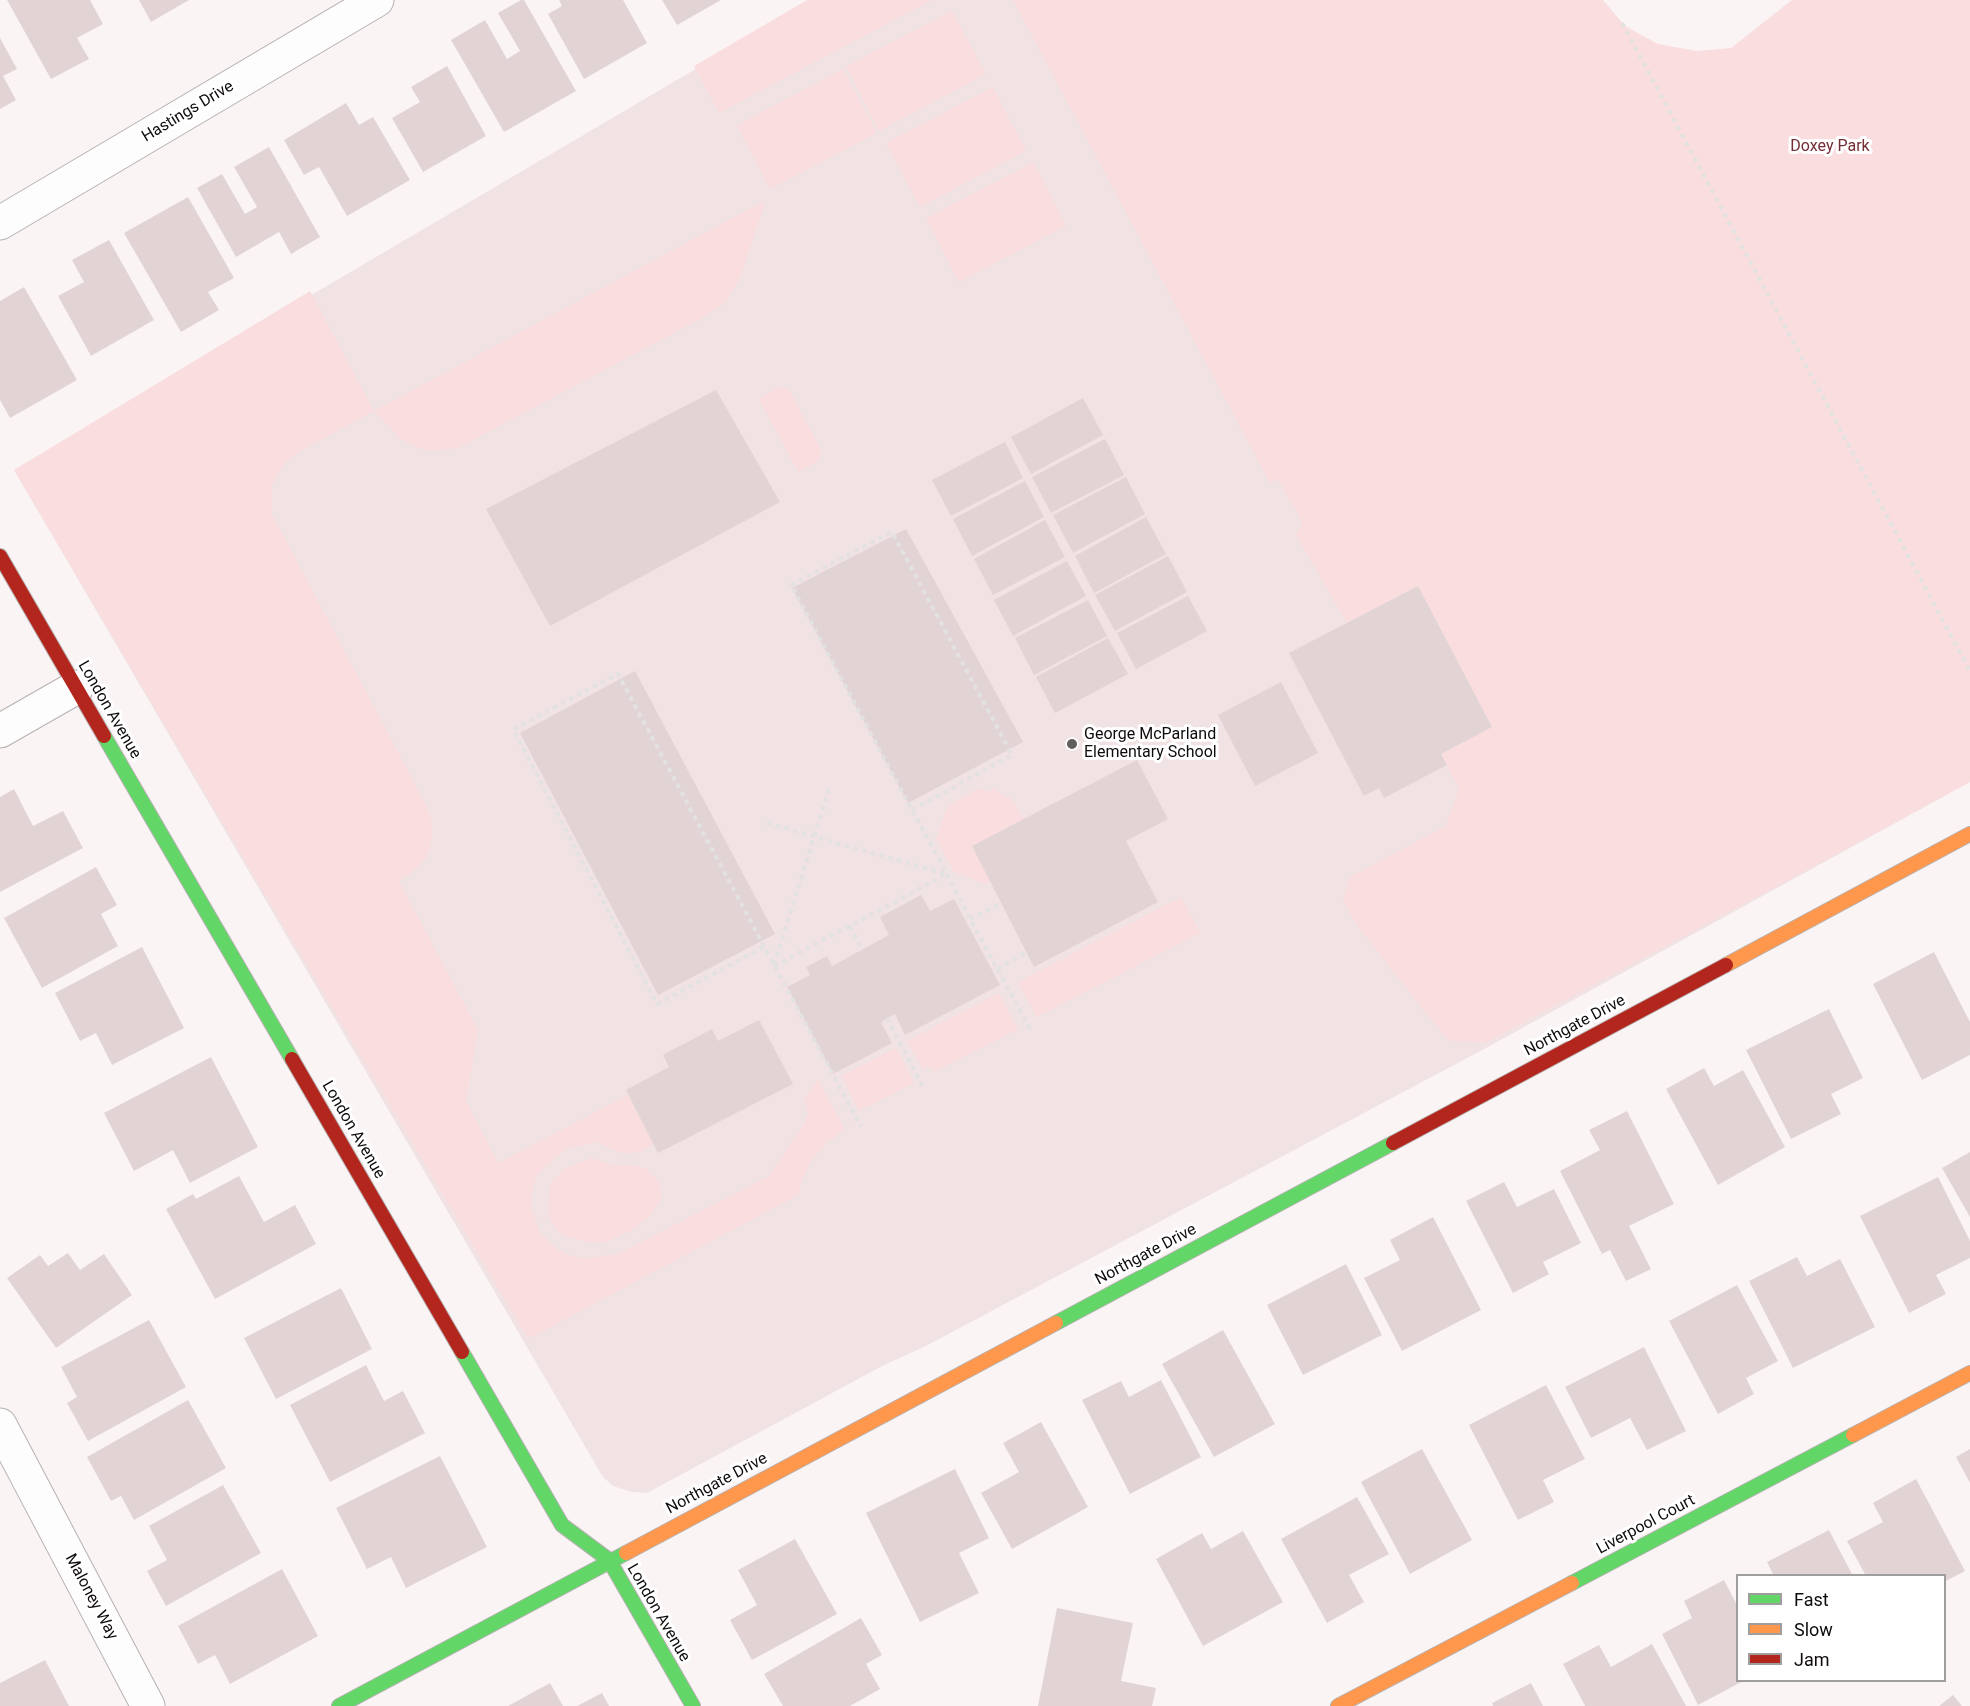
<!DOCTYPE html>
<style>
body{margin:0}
#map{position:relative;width:1970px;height:1706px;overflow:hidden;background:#fbf4f5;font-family:Roboto,sans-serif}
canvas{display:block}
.legend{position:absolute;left:1736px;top:1574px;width:210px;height:108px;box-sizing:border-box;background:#fff;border:2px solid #9f9d9d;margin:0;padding:8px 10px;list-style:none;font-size:18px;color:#0f0b0b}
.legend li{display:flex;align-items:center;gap:12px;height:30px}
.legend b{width:30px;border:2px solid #9f9d9d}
</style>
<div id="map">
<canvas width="1970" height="1706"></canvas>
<ul class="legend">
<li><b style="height:8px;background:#63d668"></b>Fast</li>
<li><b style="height:8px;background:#ff974d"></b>Slow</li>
<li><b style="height:8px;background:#b3261e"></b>Jam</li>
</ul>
</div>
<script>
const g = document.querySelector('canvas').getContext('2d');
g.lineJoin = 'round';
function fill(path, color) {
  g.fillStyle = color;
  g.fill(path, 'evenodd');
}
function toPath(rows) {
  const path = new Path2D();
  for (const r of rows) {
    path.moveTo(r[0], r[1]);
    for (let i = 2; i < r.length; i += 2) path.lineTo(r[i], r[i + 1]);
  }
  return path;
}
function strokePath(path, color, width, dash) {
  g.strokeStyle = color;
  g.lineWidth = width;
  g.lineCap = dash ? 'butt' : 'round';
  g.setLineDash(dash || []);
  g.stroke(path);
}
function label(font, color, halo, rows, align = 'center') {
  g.font = font + ' Roboto,sans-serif';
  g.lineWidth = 6;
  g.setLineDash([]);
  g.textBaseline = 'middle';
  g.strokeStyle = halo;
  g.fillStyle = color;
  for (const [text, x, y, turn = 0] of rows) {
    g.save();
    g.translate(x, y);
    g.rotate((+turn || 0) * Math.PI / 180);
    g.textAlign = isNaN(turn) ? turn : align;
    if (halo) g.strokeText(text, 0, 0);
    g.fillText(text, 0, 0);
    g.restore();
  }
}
fill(toPath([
 [813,0,1599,0,1826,435,1970,705,1970,782,1486,1048,924,1347,884,1365,647,1493,632,1492,613,1486,603,1477,14,470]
]), '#f1e2e3');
fill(toPath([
 [807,0,932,0,719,113,694,66],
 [1013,0,1603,0,1625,26,1658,44,1697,51,1731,48,1792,0,1970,0,1970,782,1487,1042,1451,1041,1445,1037,1356,924,1343,900,1350,877,1446,826,1459,789,1441,754,1492,727,1418,586,1347,623,1296,535,1302,524,1296,510,1300,507,1295,509,1278,479,1270,483],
 [952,11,986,74,879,131,846,66],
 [843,69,877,133,770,189,737,125],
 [993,87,1026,151,920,207,886,143],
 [1034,162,1066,226,959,282,926,218],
 [766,200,739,281,724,303,706,316,458,448,430,451,415,447,399,438,374,411,297,453,286,462,272,484,272,514,427,807,432,823,432,839,428,854,419,867,399,881,478,1030,466,1101,498,1163,628,1095,653,1144,640,1152,628,1153,618,1152,597,1142,565,1149,537,1175,532,1192,532,1210,540,1232,555,1248,571,1256,588,1258,618,1254,769,1176,804,1124,808,1113,804,1100,818,1079,845,1130,827,1142,812,1159,802,1179,798,1195,532,1337,526,1335,14,470,310,291,374,411],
 [777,387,789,389,821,450,820,460,798,472,759,399],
 [979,788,989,792,996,788,1000,794,1012,799,1023,819,990,881,985,884,954,872,936,839,947,807],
 [1181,897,1200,933,1037,1017,1018,982],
 [999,993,1018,1029,934,1072,930,1066,923,1069,907,1041],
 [896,1048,914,1083,859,1111,841,1076],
 [591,1158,614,1165,632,1165,647,1169,659,1182,662,1198,650,1216,632,1230,609,1241,593,1243,568,1237,559,1232,551,1222,548,1211,550,1184,566,1168]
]), '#fadddf');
fill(toPath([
 [7,0,90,0,103,24,77,38,89,59,51,79],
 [139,0,189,0,151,22],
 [521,0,524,0,576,91,504,132,451,40,485,20,507,59,520,51,498,13],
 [559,0,623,0,647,43,584,79,548,14,562,6],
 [662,0,721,0,677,25],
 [0,38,17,69,3,76,16,100,0,109],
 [447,66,486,136,423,172,392,118,420,102,411,87],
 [346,103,359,125,373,117,410,180,347,216,319,167,304,175,284,140],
 [269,147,320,237,291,254,279,232,236,257,197,188,222,174,245,214,257,207,234,167],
 [188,197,234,278,208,292,219,310,181,332,124,233],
 [109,240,154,320,91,356,58,296,84,282,72,260],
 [24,287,77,380,10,418,0,400,0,301],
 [716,390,780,502,550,626,486,509],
 [1083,398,1103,435,1031,474,1011,437],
 [1105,439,1124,475,1051,513,1032,477],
 [1005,442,1023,478,951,516,932,480],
 [1126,477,1145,514,1073,553,1053,515],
 [1025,481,1044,517,972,556,953,519],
 [1146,517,1166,554,1094,593,1075,556],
 [1045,520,1065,557,993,595,974,559],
 [906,529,1023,742,908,803,792,588],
 [1168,556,1187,592,1115,631,1095,595],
 [1067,561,1086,596,1013,636,994,600],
 [1418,586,1492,727,1441,754,1447,765,1384,798,1379,788,1364,796,1289,653],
 [1188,596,1207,631,1136,669,1117,633],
 [1088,600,1107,636,1034,675,1015,638],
 [1108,638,1128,674,1055,713,1036,677],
 [635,671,775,934,658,995,520,733],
 [1281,682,1318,753,1255,786,1218,715],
 [1137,760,1168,819,1126,841,1158,902,1034,967,972,846],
 [14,789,33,826,63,811,83,848,0,892,0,797],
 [96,867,117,905,101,914,118,946,42,988,4,918],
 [921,895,930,911,954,899,1000,985,905,1035,895,1014,881,1022,892,1043,833,1074,787,987,810,975,806,967,827,956,832,966,889,935,880,917],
 [142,947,184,1028,112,1065,96,1033,80,1041,55,993],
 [1934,952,1970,1022,1970,1055,1922,1080,1873,984],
 [1829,1009,1863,1078,1831,1094,1841,1114,1791,1139,1746,1050],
 [759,1020,793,1084,658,1153,626,1090,669,1067,663,1055,674,1049,712,1029,718,1041],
 [211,1057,258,1147,190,1183,173,1150,134,1171,104,1113],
 [1704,1068,1714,1086,1743,1070,1785,1147,1718,1185,1666,1089],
 [1627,1111,1674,1204,1629,1226,1651,1269,1626,1281,1610,1250,1602,1254,1560,1171,1600,1150,1589,1130],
 [1970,1152,1970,1217,1942,1168],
 [239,1176,264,1222,295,1205,316,1244,215,1299,166,1209,193,1194,196,1199],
 [1938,1177,1970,1241,1970,1258,1936,1275,1946,1294,1909,1313,1860,1216],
 [1504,1182,1517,1207,1554,1189,1581,1243,1543,1262,1549,1274,1513,1293,1466,1201],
 [1433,1217,1481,1310,1402,1351,1364,1278,1400,1260,1390,1240],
 [68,1253,80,1270,104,1254,132,1295,56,1348,7,1278,40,1255,48,1266],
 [1797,1257,1807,1276,1840,1259,1875,1327,1793,1368,1749,1281],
 [1346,1264,1382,1335,1303,1375,1267,1305],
 [1737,1285,1778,1361,1746,1378,1754,1394,1718,1414,1669,1321],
 [341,1288,372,1349,276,1399,244,1338],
 [149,1320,186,1387,88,1441,67,1403,77,1397,61,1367],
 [1223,1330,1275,1424,1214,1457,1162,1364],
 [1644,1347,1686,1431,1647,1450,1630,1418,1591,1438,1565,1387],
 [366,1365,384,1401,403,1391,425,1433,330,1482,290,1405],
 [1161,1380,1201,1457,1130,1494,1082,1400,1121,1381,1129,1397],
 [1546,1385,1585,1459,1543,1480,1554,1502,1518,1520,1469,1425],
 [188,1400,226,1468,134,1520,121,1496,111,1501,87,1457],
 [1041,1422,1088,1507,1012,1549,981,1493,1019,1472,1003,1443],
 [1422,1449,1472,1540,1410,1574,1361,1482],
 [1970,1449,1970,1483,1956,1457],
 [440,1456,487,1547,406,1588,391,1557,367,1569,336,1508],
 [955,1469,989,1538,959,1553,979,1593,920,1622,866,1513],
 [1916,1479,1965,1571,1944,1582,1944,1576,1866,1576,1847,1541,1883,1522,1873,1503],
 [223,1485,261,1553,166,1606,147,1571,167,1560,149,1526],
 [1357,1497,1389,1554,1349,1575,1364,1602,1327,1623,1281,1539],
 [1829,1530,1853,1576,1774,1576,1767,1562],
 [1243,1531,1283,1602,1203,1646,1156,1559,1202,1533,1211,1549],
 [795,1539,837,1614,752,1660,730,1620,757,1605,738,1570],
 [282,1569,318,1636,230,1684,215,1655,198,1664,178,1626],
 [1724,1580,1738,1607,1738,1680,1745,1680,1698,1705,1662,1634,1692,1618,1684,1601],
 [1057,1608,1133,1623,1121,1681,1156,1688,1152,1706,1038,1706],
 [861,1618,882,1655,866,1664,880,1689,850,1706,783,1706,764,1674],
 [1652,1644,1686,1706,1585,1706,1563,1664,1599,1645,1611,1667],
 [45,1660,69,1706,0,1706,0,1683],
 [550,1683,563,1706,508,1706],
 [1531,1683,1543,1706,1493,1706,1492,1703],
 [602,1693,609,1706,577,1706],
 [1953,1695,1962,1706,1939,1706]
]), '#e2d4d5');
const street = toPath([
 [0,223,377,0],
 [0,731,77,687],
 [0,1425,148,1706]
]);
const fast = toPath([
 [104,736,292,1059],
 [1056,1323,1393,1143],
 [462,1352,562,1525,609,1560,693,1706],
 [1572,1583,1853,1435],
 [339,1706,626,1553]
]);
const slow = toPath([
 [1726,965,1970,834],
 [1853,1435,1970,1373],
 [626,1553,1056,1323],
 [1338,1706,1572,1583]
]);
const jam = toPath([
 [0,556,104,736],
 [292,1059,462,1352],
 [1393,1143,1726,965]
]);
strokePath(street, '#b6b1b1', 35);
strokePath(fast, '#b6b1b1', 16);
strokePath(slow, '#b6b1b1', 16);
strokePath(jam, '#b6b1b1', 16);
strokePath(toPath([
 [1622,23,1970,671],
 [912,810,1012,755,892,532,791,585,912,810,947,874,970,919,1032,1032],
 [767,823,946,874],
 [970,919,1002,903],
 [850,926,862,950],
 [764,947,657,1004,513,729,618,674,861,1127],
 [774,965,829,789],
 [774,966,947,874],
 [997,969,1027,952],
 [887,1018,924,1089]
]), '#e4e1e1', 4, [4.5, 4.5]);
strokePath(street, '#fefdfe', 33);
strokePath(fast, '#63d668', 14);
strokePath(slow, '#ff974d', 14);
strokePath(jam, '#b3261e', 14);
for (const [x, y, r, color] of [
 [1072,744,6,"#625d5d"]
]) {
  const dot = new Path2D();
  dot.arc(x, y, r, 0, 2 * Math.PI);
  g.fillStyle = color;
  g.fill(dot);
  strokePath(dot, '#fff', 2);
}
label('16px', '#0f0b0b', '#fff', [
 ["Hastings Drive",188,112,-31],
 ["London Avenue",109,710,60],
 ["Northgate Drive",1575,1026,-28],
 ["London Avenue",353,1130,60],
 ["Northgate Drive",1146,1255,-28],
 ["Northgate Drive",717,1484,-28],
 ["Liverpool Court",1646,1525,-28],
 ["Maloney Way",91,1597,62],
 ["London Avenue",658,1613,60]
]);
label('16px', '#722d35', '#fff', [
 ["Doxey Park",1830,147]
]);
label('16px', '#0f0b0b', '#fff', [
 ["George McParland",1084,735],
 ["Elementary School",1084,753]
], 'left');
</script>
